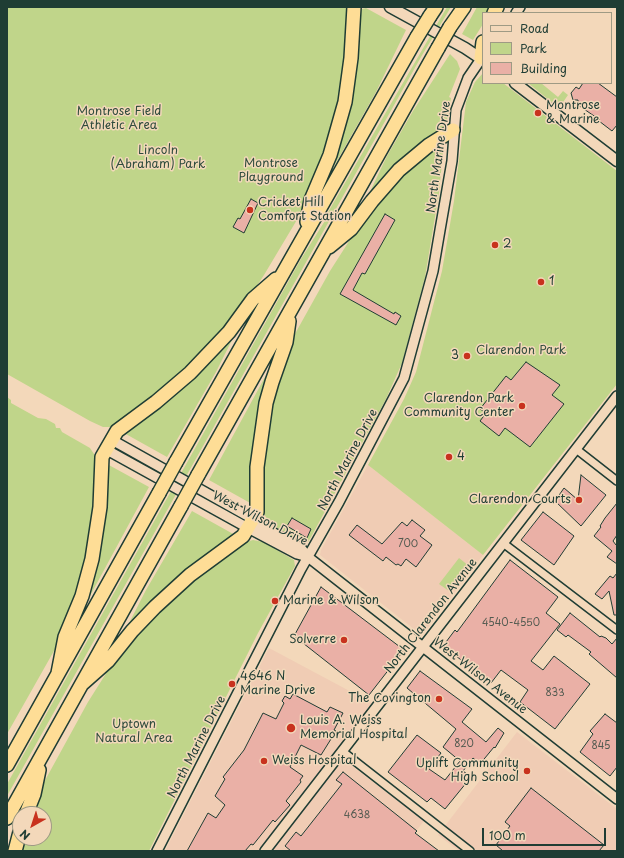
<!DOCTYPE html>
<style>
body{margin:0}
#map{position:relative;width:624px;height:858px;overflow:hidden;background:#f3d8ba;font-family:"Playpen Sans",sans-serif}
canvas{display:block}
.frame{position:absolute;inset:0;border:8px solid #1f3d34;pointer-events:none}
.legend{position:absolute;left:482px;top:12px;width:130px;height:72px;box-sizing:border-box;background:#f3d8ba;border:1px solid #9e9a84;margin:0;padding:5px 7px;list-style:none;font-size:12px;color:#1f3d34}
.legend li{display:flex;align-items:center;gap:8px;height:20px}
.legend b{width:20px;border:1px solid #9e9a84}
.north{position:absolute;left:12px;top:806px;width:40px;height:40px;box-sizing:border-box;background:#f3d8ba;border:1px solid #9e9a84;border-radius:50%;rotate:219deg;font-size:11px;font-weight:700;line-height:16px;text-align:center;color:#1f3d34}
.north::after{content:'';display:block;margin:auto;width:14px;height:18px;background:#c8321e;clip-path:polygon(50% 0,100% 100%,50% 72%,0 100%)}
.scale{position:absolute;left:482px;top:828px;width:124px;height:18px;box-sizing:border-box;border:2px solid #1f3d34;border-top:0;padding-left:5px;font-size:12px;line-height:14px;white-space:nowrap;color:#1f3d34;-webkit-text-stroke:3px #f3d8ba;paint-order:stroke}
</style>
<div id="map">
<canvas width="624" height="858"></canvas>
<div class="frame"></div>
<ul class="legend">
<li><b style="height:5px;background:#f3d8ba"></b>Road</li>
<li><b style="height:11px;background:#c0d58a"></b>Park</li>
<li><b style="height:11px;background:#eab0a6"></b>Building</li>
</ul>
<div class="north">N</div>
<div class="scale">100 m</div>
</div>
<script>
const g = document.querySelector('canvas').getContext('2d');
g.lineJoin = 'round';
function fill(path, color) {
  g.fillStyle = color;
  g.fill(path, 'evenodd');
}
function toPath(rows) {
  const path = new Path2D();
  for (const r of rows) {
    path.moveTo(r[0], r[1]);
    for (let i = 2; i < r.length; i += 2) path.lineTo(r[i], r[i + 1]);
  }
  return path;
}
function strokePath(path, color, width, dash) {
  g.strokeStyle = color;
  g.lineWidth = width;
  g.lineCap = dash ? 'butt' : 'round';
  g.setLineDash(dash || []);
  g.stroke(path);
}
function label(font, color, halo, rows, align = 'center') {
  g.font = font + ' "Playpen Sans",sans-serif';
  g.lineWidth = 3;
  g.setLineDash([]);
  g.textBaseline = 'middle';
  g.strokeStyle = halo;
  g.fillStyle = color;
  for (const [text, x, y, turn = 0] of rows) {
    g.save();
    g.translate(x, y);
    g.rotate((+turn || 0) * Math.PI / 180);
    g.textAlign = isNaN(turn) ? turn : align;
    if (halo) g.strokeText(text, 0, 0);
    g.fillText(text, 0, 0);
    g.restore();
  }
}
fill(toPath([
 [368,465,483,555,423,634,419,633,320,555,321,550],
 [269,648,372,703,335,753,424,821,400,851,273,851,266,846,262,851,165,851],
 [517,732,617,809,617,851,459,851,438,835]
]), '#f0ccb4');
fill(toPath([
 [7,7,348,7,347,49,342,95,332,132,307,203,264,275,241,310,172,383,110,427,103,427,90,421,7,374],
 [447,7,451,7,421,57,7,796,7,784,301,259,328,216,327,214],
 [477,7,492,7,489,13,483,13,483,24,473,40,462,34],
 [366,8,406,30,376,92,329,175,327,174,359,14,362,9],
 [450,54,457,61,460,69,449,97,451,98,447,120,441,132,367,198,387,156,413,111],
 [483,73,483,83,503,83,617,171,617,384,483,555,368,465,404,399,416,372,442,271,454,201,466,102,475,82],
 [528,83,541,83,558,97,563,91,568,95,559,108],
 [444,142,439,193,425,277,402,363,386,399,311,537,308,542,302,542,269,523,262,510,262,468,272,400,291,341,330,271,360,224,387,190,415,162],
 [234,336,216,372,167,457,124,433],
 [272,364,252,504,209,480],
 [7,397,11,400,11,403,38,418,46,419,55,424,56,428,60,428,62,432,90,448,96,457,95,507,81,584,59,642,7,734],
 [107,464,149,487,84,607],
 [192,511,235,535,124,633,146,590],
 [253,540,263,542,294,560,295,566,258,633,149,851,19,851,23,838,44,838,44,814,30,814,37,795,88,702,112,664,151,619,194,578,246,542],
 [459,558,469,566,449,591,439,584]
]), '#c0d58a');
const building = toPath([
 [583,83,598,83,617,97,617,125,612,131,599,121,600,120,578,105,578,100,573,100,571,93,576,87,579,89,583,83],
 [251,199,258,203,244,233,233,227,238,218,240,219,251,199],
 [385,214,395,220,365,274,362,273,353,290,394,314,395,312,401,316,396,325,340,294,385,214],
 [526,362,560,385,552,395,564,404,530,447,505,428,499,436,480,421,486,413,480,409,506,376,511,380,526,362],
 [581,475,606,495,581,526,555,501,564,488,578,500,581,475],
 [617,503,617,535,613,541,616,545,617,544,617,564,607,557,612,551,594,536,601,527,600,526,605,518,617,503],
 [543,512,574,536,554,565,521,540,543,512],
 [292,518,311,529,307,538,287,526,292,518],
 [412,520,425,530,420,536,432,545,416,567,406,559,401,566,398,564,396,565,386,557,383,561,349,535,357,525,382,544,402,522,407,526,412,520],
 [510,560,558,597,546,613,560,624,531,661,543,670,554,656,590,684,555,729,520,702,528,690,501,670,491,683,443,646,455,630,457,632,510,560],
 [617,573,617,615,614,615,609,591,602,599,595,594,610,576,613,578,617,573],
 [321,587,404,650,369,695,294,636,321,587],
 [570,613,600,637,601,636,606,638,612,644,617,638,617,678,589,654,591,652,568,635,566,637,557,630,570,613],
 [420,671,472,709,462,722,486,742,498,728,504,733,495,748,494,747,480,764,473,758,463,771,471,777,445,809,431,798,427,802,388,772,417,735,441,753,429,769,445,780,460,761,443,747,456,729,407,688,420,671],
 [293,694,327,712,330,707,343,713,334,730,336,731,321,755,301,745,290,767,303,776,300,780,301,782,286,801,290,805,275,822,273,820,253,845,251,844,245,851,187,851,208,813,216,818,225,805,215,796,225,779,223,777,244,750,263,713,276,719,284,703,282,701,285,696,290,699,293,694],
 [605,714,617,723,617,767,610,776,580,752,593,734,590,731,605,714],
 [343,772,417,831,415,833,439,851,291,851,285,846,296,832,301,836,342,784,336,780,343,772],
 [531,788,604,845,599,851,503,851,496,845,510,826,505,822,531,788]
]);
fill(building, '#eab0a6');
strokePath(building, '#1f3d34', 1);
const minor = toPath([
 [576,449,617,481],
 [503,543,617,630],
 [342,751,470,851]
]);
const tertiary = toPath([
 [516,13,520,7],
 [112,440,253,519,263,527,301,548,308,557,617,799],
 [107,450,248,528,297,554,308,557],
 [157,851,301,569,339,502,404,378,433,271,440,230,452,161,456,110,468,78,483,56],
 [265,851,617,396]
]);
const secondary = toPath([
 [390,7,465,48,483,60],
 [515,83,617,161]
]);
const motorway = toPath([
 [494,13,497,7],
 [430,16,436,7],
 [450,27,464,7],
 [481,58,483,42],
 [307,222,311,200,330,155,345,102,351,58,354,7],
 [329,247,351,229,372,201,399,170,429,145,453,130],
 [176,462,417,37],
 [198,475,438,48],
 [58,673,65,637,82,596,92,559,100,507,102,457,117,431,156,402,190,373,229,332,253,299,276,279],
 [82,684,108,661,132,631,155,607,190,575,243,536,253,519,257,512,257,467,266,403,272,382,286,342,289,321],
 [7,765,159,493],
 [26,814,34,794,39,770],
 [7,818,181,506],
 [15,851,20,832]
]);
strokePath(minor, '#1f3d34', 10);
strokePath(tertiary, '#1f3d34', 12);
strokePath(secondary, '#1f3d34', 13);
strokePath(motorway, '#1f3d34', 16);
strokePath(minor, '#f3d8ba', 7);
strokePath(tertiary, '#f3d8ba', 9);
strokePath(secondary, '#f3d8ba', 10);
strokePath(motorway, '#fedd96', 13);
const motorwayBridge = toPath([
 [417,37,430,16],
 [438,48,450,27],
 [159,493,176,462],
 [181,506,198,475]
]);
strokePath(motorwayBridge, '#1f3d34', 16, []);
strokePath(motorwayBridge, '#fedd96', 13);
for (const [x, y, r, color] of [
 [538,113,4,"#c8321e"],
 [250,210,4,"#c8321e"],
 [495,245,4,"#c8321e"],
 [541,282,4,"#c8321e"],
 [467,356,4,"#c8321e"],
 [522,406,4,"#c8321e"],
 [449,457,4,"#c8321e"],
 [579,500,4,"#c8321e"],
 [275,601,4,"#c8321e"],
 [344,640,4,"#c8321e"],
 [232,684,4,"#c8321e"],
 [439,699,4,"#c8321e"],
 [291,728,5,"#c8321e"],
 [264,761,4,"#c8321e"],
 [527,771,4,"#c8321e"]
]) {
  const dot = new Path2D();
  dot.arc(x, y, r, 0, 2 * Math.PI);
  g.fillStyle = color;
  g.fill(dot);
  strokePath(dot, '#f3d8ba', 1.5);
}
label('10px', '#525a50', null, [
 ["700",408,544],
 ["4540-4550",511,623],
 ["833",555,693],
 ["820",464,744],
 ["845",601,746],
 ["4638",357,815]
]);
label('12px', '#1f3d34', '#f3d8ba', [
 ["Montrose",546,106],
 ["& Marine",546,120],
 ["Cricket Hill",258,203],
 ["Comfort Station",258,217],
 ["2",503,245],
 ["1",549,282],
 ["3",459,356,"right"],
 ["Clarendon Park",514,399,"right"],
 ["Community Center",514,413,"right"],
 ["4",457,457],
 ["Clarendon Courts",571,500,"right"],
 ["Marine & Wilson",283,601],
 ["Solverre",336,640,"right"],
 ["4646 N",240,677],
 ["Marine Drive",240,691],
 ["The Covington",431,699,"right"],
 ["Louis A. Weiss",300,721],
 ["Memorial Hospital",300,735],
 ["Weiss Hospital",272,761],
 ["Uplift Community",519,764,"right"],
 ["High School",519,778,"right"]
], 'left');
label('12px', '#2f4c3d', '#f3d8ba', [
 ["Montrose Field",119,112],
 ["Athletic Area",119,126],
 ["Lincoln",158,151],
 ["(Abraham) Park",158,165],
 ["Montrose",271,164],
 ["Playground",271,178],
 ["Clarendon Park",521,351],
 ["Uptown",134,725],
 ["Natural Area",134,739]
]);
label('12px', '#1f3d34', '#f3d8ba', [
 ["North Marine Drive",439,157,-82],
 ["North Marine Drive",348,460,-62],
 ["West Wilson Drive",260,519,27],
 ["North Clarendon Avenue",431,616,-52],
 ["West Wilson Avenue",480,676,38],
 ["North Marine Drive",197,747,-63]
]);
</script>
